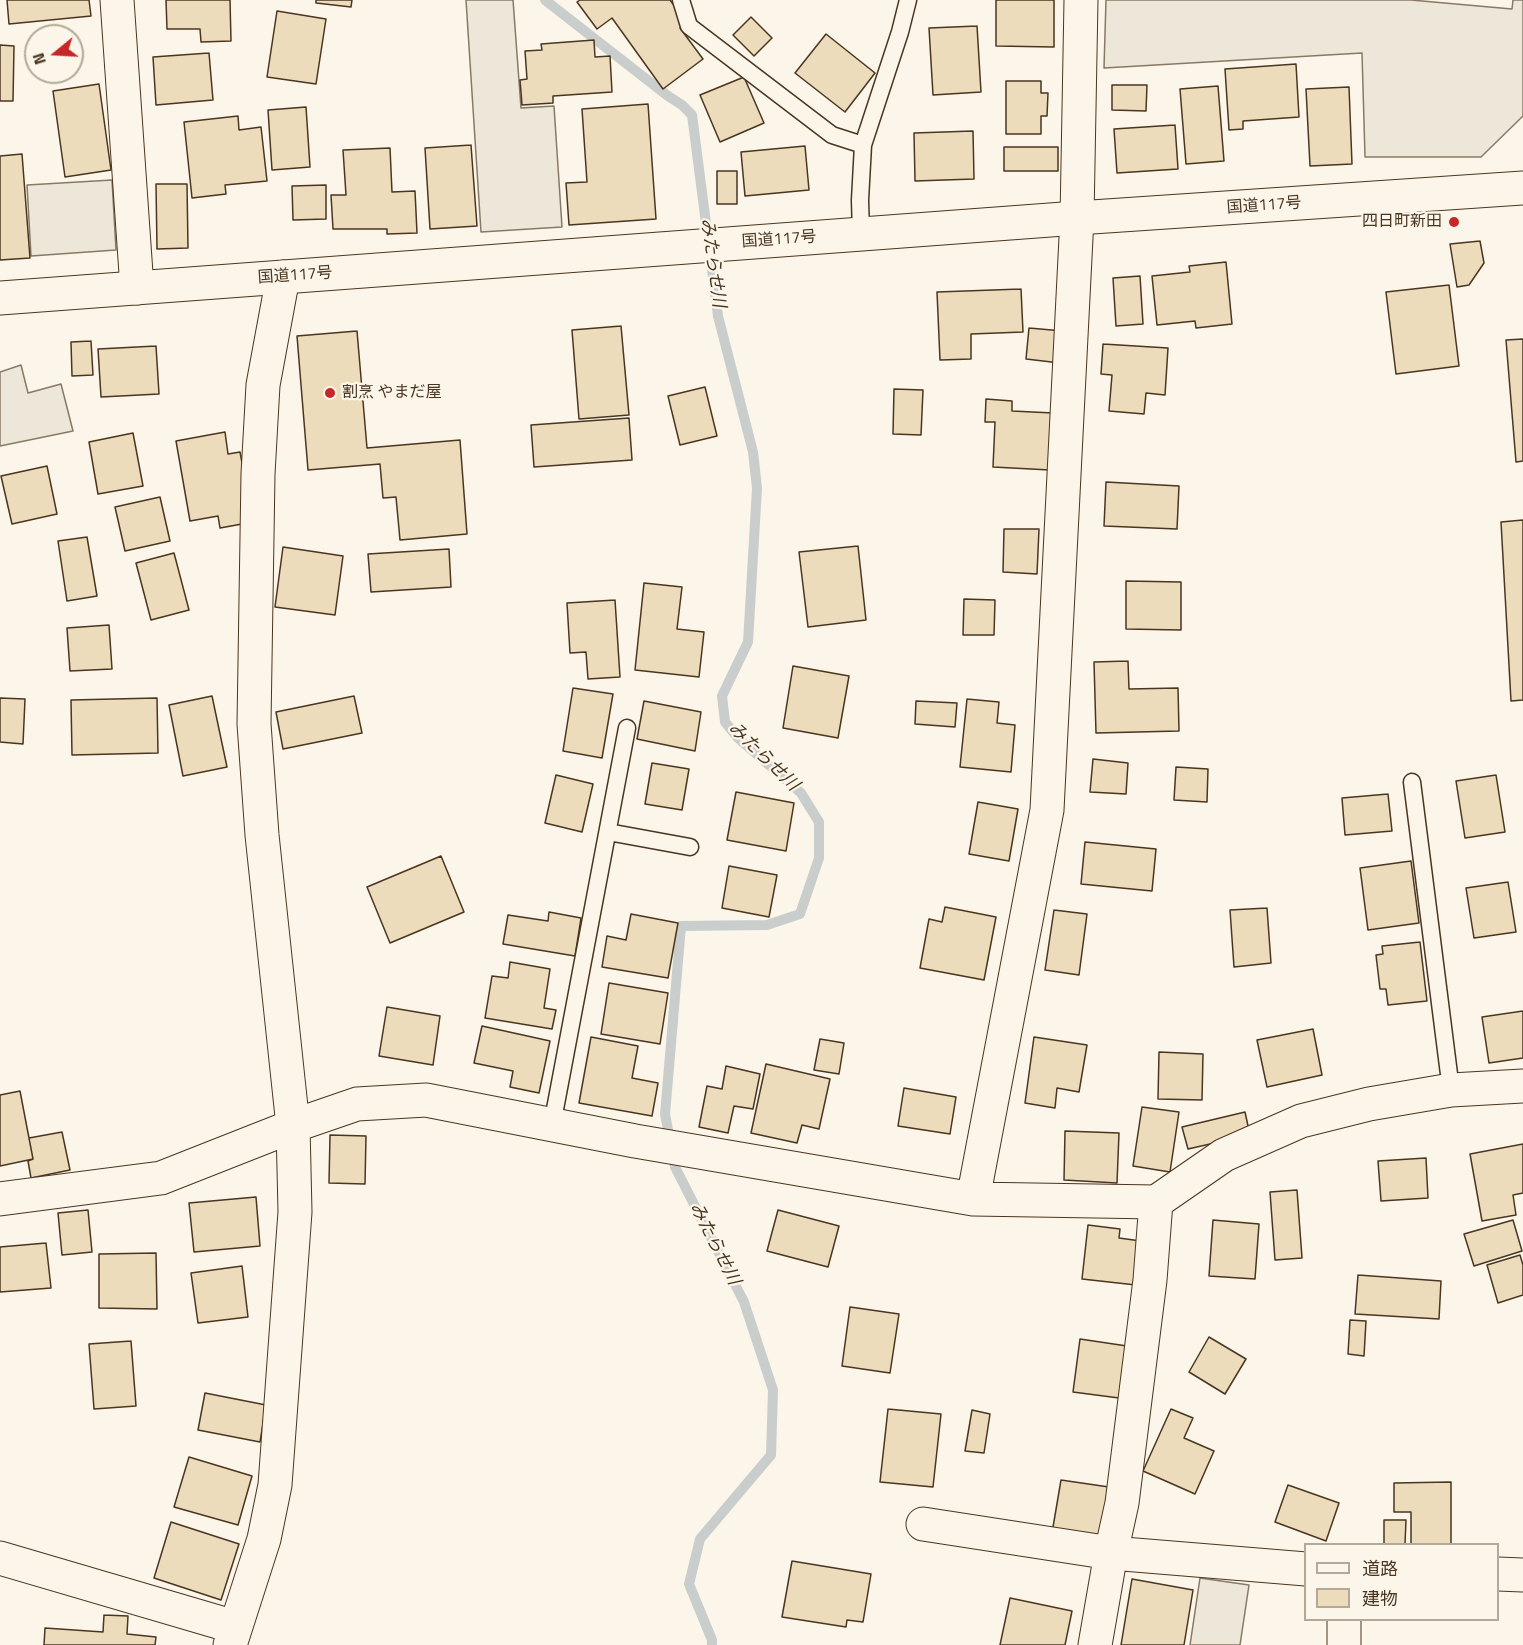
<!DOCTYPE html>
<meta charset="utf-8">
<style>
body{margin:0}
#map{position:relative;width:1523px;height:1645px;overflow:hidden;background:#fbf6e9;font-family:"Titillium Web","Noto Sans JP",sans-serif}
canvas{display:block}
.legend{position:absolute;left:1304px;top:1543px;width:195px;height:78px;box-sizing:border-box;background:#fbf6e9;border:2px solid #b4a999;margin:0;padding:8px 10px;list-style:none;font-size:18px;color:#4a3520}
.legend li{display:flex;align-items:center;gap:12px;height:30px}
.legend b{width:30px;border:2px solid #b4a999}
.north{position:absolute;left:24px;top:24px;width:60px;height:60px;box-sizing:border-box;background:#fbf6e9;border:2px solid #b4a999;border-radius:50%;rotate:252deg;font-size:16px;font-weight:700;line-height:24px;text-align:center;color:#4a3520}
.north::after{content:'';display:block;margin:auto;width:21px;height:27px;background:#c62828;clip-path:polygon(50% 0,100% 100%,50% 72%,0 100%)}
</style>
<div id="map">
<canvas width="1523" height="1645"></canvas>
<ul class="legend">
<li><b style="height:8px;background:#fbf6e9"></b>道路</li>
<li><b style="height:16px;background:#ecdcbc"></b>建物</li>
</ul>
<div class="north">N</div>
</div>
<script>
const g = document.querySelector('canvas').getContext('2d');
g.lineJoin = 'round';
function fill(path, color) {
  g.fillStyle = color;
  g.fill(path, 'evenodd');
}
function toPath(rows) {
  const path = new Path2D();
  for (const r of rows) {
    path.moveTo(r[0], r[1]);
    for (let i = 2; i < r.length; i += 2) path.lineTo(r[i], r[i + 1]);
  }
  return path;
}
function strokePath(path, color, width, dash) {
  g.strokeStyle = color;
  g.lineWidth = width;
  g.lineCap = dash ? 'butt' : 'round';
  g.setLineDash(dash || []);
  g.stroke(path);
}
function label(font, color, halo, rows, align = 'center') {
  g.font = font + ' "Titillium Web","Noto Sans JP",sans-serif';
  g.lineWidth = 4.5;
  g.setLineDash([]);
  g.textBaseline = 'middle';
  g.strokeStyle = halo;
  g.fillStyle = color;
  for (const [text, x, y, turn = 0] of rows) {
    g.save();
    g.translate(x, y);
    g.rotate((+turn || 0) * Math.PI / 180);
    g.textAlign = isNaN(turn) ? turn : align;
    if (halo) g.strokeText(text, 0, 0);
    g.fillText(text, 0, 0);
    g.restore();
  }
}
const parking = toPath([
 [466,0,513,0,521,108,554,106,562,227,481,232,466,0],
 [1106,0,1411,0,1512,9,1513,0,1523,0,1523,116,1481,157,1365,157,1362,53,1104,68,1106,0],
 [112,180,116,250,31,256,27,185,112,180],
 [21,365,28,393,61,384,73,431,0,446,0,372,21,365],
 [1200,1578,1249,1585,1240,1645,1190,1645,1200,1578]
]);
fill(parking, '#ede7d9');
strokePath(parking, '#887966', 1.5);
strokePath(toPath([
 [545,0,668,96,682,105,692,115,718,316,753,452,757,488,748,642,722,696,725,722,738,738,801,793,819,822,819,858,800,914,767,925,681,926,665,1114,675,1167,744,1302,773,1390,771,1455,700,1539,689,1584,712,1640,712,1645]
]), '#c9cecd', 10);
const building = toPath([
 [7,0,89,0,91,16,9,24,7,0],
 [166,0,230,0,231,41,201,42,200,29,167,29,166,0],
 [316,0,352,0,351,7,316,3,316,0],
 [580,0,670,0,687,23,680,28,703,59,663,89,612,18,597,29,577,2,580,0],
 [996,0,1054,0,1054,47,996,46,996,0],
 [277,11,326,19,316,84,267,77,277,11],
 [751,17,772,38,754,56,733,35,751,17],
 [977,26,981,92,933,95,929,28,977,26],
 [826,34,875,73,845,112,795,73,826,34],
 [594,40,595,57,610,56,612,92,553,96,553,103,522,105,520,80,527,79,525,51,542,50,541,44,594,40],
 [0,45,14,46,13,101,0,101,0,45],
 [209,53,213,100,156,105,153,57,209,53],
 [1296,64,1299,117,1243,121,1243,129,1229,130,1225,69,1296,64],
 [744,77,764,123,720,142,700,95,744,77],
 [1006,81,1041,81,1041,93,1048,93,1047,116,1041,116,1041,134,1006,134,1006,81],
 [99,84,111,170,65,177,53,91,99,84],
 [1112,85,1147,85,1146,111,1112,110,1112,85],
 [1218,86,1224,161,1186,164,1180,89,1218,86],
 [1349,87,1352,164,1310,166,1306,89,1349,87],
 [648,104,656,219,569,225,566,183,587,182,582,109,648,104],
 [306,107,310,167,272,170,268,110,306,107],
 [238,116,239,130,261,127,267,181,225,185,226,194,192,198,184,122,238,116],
 [1175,125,1178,169,1117,173,1114,129,1175,125],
 [973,131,974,179,915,181,914,133,973,131],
 [471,145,477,226,430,229,425,148,471,145],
 [805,146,809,190,745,196,741,152,805,146],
 [1004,147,1058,147,1058,171,1004,171,1004,147],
 [390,148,392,192,415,191,417,233,387,234,387,229,333,229,331,195,346,195,343,150,390,148],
 [22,154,30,258,0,260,0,156,22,154],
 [717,171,737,171,737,204,717,204,717,171],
 [156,184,187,184,188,248,157,249,156,184],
 [326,185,326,219,293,220,292,186,326,185],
 [1480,241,1484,263,1469,285,1457,287,1450,244,1480,241],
 [1226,262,1232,324,1196,328,1195,321,1157,325,1152,276,1190,272,1189,266,1226,262],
 [1140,276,1143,324,1116,326,1113,278,1140,276],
 [1449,285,1459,366,1396,374,1386,292,1449,285],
 [1021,289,1023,332,971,334,971,359,940,360,937,292,1021,289],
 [621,326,629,415,579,419,572,330,621,326],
 [1029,328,1063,331,1060,363,1026,359,1029,328],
 [357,331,367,448,460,440,467,534,400,540,396,497,383,498,380,464,308,470,297,336,357,331],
 [1523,339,1523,461,1516,462,1506,340,1523,339],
 [91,341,93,375,72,376,71,342,91,341],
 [1103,344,1168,348,1165,395,1146,393,1144,414,1109,411,1112,375,1101,374,1103,344],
 [156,346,159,394,101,397,98,349,156,346],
 [705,387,717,436,680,445,668,396,705,387],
 [894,389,923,390,921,435,893,434,894,389],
 [986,399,1012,401,1012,411,1053,413,1050,470,993,467,995,422,985,422,986,399],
 [629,418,632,460,534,467,531,425,629,418],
 [225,432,228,454,240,452,253,522,220,528,218,516,190,521,176,441,225,432],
 [133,433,143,486,98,494,89,442,133,433],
 [47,466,57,514,12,524,1,476,47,466],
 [1106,482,1179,486,1177,529,1104,526,1106,482],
 [160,497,170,541,125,551,115,507,160,497],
 [1523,520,1523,700,1511,701,1501,522,1523,520],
 [1004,529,1039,529,1037,574,1003,572,1004,529],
 [87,537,97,596,67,601,58,541,87,537],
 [858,546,866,620,808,627,799,552,858,546],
 [283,547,343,556,335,615,275,607,283,547],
 [449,549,451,587,371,592,368,554,449,549],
 [174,553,189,610,151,620,136,563,174,553],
 [1126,581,1181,582,1181,630,1126,629,1126,581],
 [644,583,682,587,677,629,704,632,699,677,635,670,644,583],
 [964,599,995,600,994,635,963,635,964,599],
 [615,600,620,677,588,679,586,652,570,653,567,603,615,600],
 [109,625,112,669,70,671,67,628,109,625],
 [1128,661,1129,689,1178,688,1179,731,1096,733,1094,662,1128,661],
 [793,666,849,676,838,738,783,728,793,666],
 [573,688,613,694,602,758,563,751,573,688],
 [212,696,227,767,183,776,169,705,212,696],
 [354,696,362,733,283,749,276,712,354,696],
 [0,698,25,699,23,744,0,742,0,698],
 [157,698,158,753,72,755,71,700,157,698],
 [967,699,999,702,997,723,1015,725,1011,772,960,767,967,699],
 [644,701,701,712,695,751,637,739,644,701],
 [916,701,957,703,955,727,915,724,916,701],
 [1093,759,1128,763,1126,794,1090,792,1093,759],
 [652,763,689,769,682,810,645,804,652,763],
 [1176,767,1208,769,1207,802,1174,800,1176,767],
 [556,775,593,784,582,832,545,823,556,775],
 [1496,775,1505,832,1465,838,1456,781,1496,775],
 [736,792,794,803,786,851,727,840,736,792],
 [1388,794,1392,831,1345,835,1342,798,1388,794],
 [978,802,1018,809,1009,861,969,854,978,802],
 [1085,842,1156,849,1152,891,1081,884,1085,842],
 [441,856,464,912,390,943,367,887,441,856],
 [1411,861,1419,923,1368,930,1360,868,1411,861],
 [729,866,777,875,769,917,722,908,729,866],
 [1508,882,1516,932,1474,938,1466,888,1508,882],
 [945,907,996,917,984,980,920,968,929,919,942,922,945,907],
 [1267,908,1271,963,1234,967,1230,910,1267,908],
 [1054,910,1087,914,1079,975,1045,970,1054,910],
 [549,912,581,918,575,956,503,944,508,915,548,921,549,912],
 [631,914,678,923,668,978,602,967,607,936,626,940,631,914],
 [1420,942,1427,1001,1388,1005,1386,989,1380,989,1376,955,1383,954,1382,946,1420,942],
 [510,962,550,969,544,1008,556,1010,552,1029,485,1018,492,976,508,978,510,962],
 [609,983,668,993,660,1044,601,1034,609,983],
 [387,1007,440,1016,433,1065,379,1056,387,1007],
 [1523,1011,1523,1058,1489,1063,1482,1017,1523,1011],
 [482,1026,550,1041,539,1093,510,1087,513,1071,474,1063,482,1026],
 [1313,1029,1322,1075,1267,1087,1257,1040,1313,1029],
 [591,1037,638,1046,632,1078,658,1083,652,1116,579,1103,591,1037],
 [1034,1037,1087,1045,1079,1092,1057,1088,1055,1108,1025,1103,1034,1037],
 [820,1039,844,1043,839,1074,814,1070,820,1039],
 [1159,1052,1203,1054,1202,1100,1158,1099,1159,1052],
 [766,1064,830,1079,819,1129,802,1125,797,1143,751,1133,766,1064],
 [726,1066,760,1074,753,1109,734,1106,728,1133,699,1127,707,1086,722,1089,726,1066],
 [904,1088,956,1097,950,1134,898,1126,904,1088],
 [20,1091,33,1159,0,1166,0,1095,20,1091],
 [1142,1107,1179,1112,1170,1172,1133,1166,1142,1107],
 [1245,1112,1250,1135,1188,1149,1182,1127,1245,1112],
 [1065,1131,1119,1133,1117,1183,1064,1180,1065,1131],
 [62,1132,70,1170,31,1178,28,1161,33,1159,29,1138,62,1132],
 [330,1135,366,1136,365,1184,329,1183,330,1135],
 [1523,1144,1523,1193,1513,1195,1516,1215,1482,1221,1470,1154,1523,1144],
 [1426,1158,1428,1198,1381,1201,1378,1161,1426,1158],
 [1297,1190,1302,1258,1275,1260,1270,1192,1297,1190],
 [256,1197,260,1246,194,1252,189,1203,256,1197],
 [88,1210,92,1252,62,1255,58,1213,88,1210],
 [778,1210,839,1226,828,1267,767,1251,778,1210],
 [1213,1220,1259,1224,1255,1279,1209,1276,1213,1220],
 [1513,1220,1522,1251,1474,1266,1464,1234,1513,1220],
 [1088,1225,1120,1229,1119,1238,1141,1241,1136,1285,1082,1279,1088,1225],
 [46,1243,51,1288,0,1292,0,1247,46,1243],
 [156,1253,157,1309,99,1308,99,1254,156,1253],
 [1520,1255,1523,1265,1523,1295,1498,1303,1487,1265,1520,1255],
 [242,1266,248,1317,198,1323,191,1273,242,1266],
 [1358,1275,1441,1281,1439,1319,1355,1314,1358,1275],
 [850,1307,899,1314,890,1373,842,1366,850,1307],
 [1350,1320,1366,1321,1364,1356,1348,1354,1350,1320],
 [1209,1337,1246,1359,1225,1394,1189,1372,1209,1337],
 [1080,1339,1127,1346,1119,1398,1073,1392,1080,1339],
 [131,1341,136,1406,94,1409,89,1344,131,1341],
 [205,1393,266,1405,260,1442,198,1430,205,1393],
 [888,1409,941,1414,933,1487,880,1482,888,1409],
 [1171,1409,1193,1418,1184,1438,1214,1451,1195,1494,1143,1471,1171,1409],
 [972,1410,990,1414,984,1453,965,1451,972,1410],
 [189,1457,252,1476,238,1525,174,1507,189,1457],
 [1061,1480,1109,1487,1100,1541,1052,1533,1061,1480],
 [1451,1482,1451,1544,1411,1544,1411,1512,1394,1512,1394,1483,1451,1482],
 [1288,1485,1339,1503,1326,1541,1275,1522,1288,1485],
 [1384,1520,1406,1520,1405,1544,1384,1544,1384,1520],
 [171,1522,239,1544,221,1600,154,1578,171,1522],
 [792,1561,871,1574,863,1622,847,1620,846,1627,782,1617,792,1561],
 [1132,1579,1193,1590,1184,1645,1121,1645,1132,1579],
 [1010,1598,1072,1611,1065,1645,1000,1645,1010,1598],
 [104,1615,128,1616,127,1634,156,1637,155,1645,44,1645,45,1628,103,1632,104,1615]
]);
fill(building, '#ecdcbc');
strokePath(building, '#4a3520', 1.5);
const service = toPath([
 [681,0,689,26,832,135,863,145],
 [861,234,860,200,863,145,900,32,908,0],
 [1412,782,1451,1090],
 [608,832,690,847],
 [552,1125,627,728]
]);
const minor = toPath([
 [0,1199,161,1178,293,1126,357,1104,426,1100,635,1141,973,1199,1156,1202,1224,1155,1301,1121,1369,1104,1451,1090,1523,1086],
 [973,1199,1047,810,1077,218],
 [923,1524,1111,1553,1306,1569],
 [0,1558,235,1627],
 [1498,1574,1523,1575],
 [230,1645,264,1539,275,1485,295,1212,293,1126,262,835,254,724,258,474,263,385,283,277],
 [1095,1645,1111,1553,1122,1503,1150,1280,1156,1202],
 [1344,1645,1344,1620]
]);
const tertiary = toPath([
 [117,0,137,288],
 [1077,218,1081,0]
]);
const trunk = toPath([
 [0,298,1077,218,1523,188]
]);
strokePath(service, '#4a3520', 19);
strokePath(minor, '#4a3520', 35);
strokePath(tertiary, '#4a3520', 35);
strokePath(trunk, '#4a3520', 35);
strokePath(service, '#fbf6e9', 16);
strokePath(minor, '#fbf6e9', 33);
strokePath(tertiary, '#fbf6e9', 33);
strokePath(trunk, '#fbf6e9', 33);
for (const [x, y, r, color] of [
 [1454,222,6,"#c62828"],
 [330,393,6,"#c62828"]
]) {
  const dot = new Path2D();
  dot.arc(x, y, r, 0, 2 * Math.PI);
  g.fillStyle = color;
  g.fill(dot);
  strokePath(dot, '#fbf6e9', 2);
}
label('16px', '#4a3520', '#fbf6e9', [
 ["国道117号",1264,206,-4],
 ["国道117号",779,240,-4],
 ["国道117号",295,276,-4]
]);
label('16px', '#4a3520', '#fbf6e9', [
 ["四日町新田",1442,222],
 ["割烹 やまだ屋",342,393,"left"]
], 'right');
label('italic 18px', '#4a3520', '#fbf6e9', [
 ["みたらせ川",712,263,82],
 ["みたらせ川",763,757,44],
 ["みたらせ川",714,1244,63]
]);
</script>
